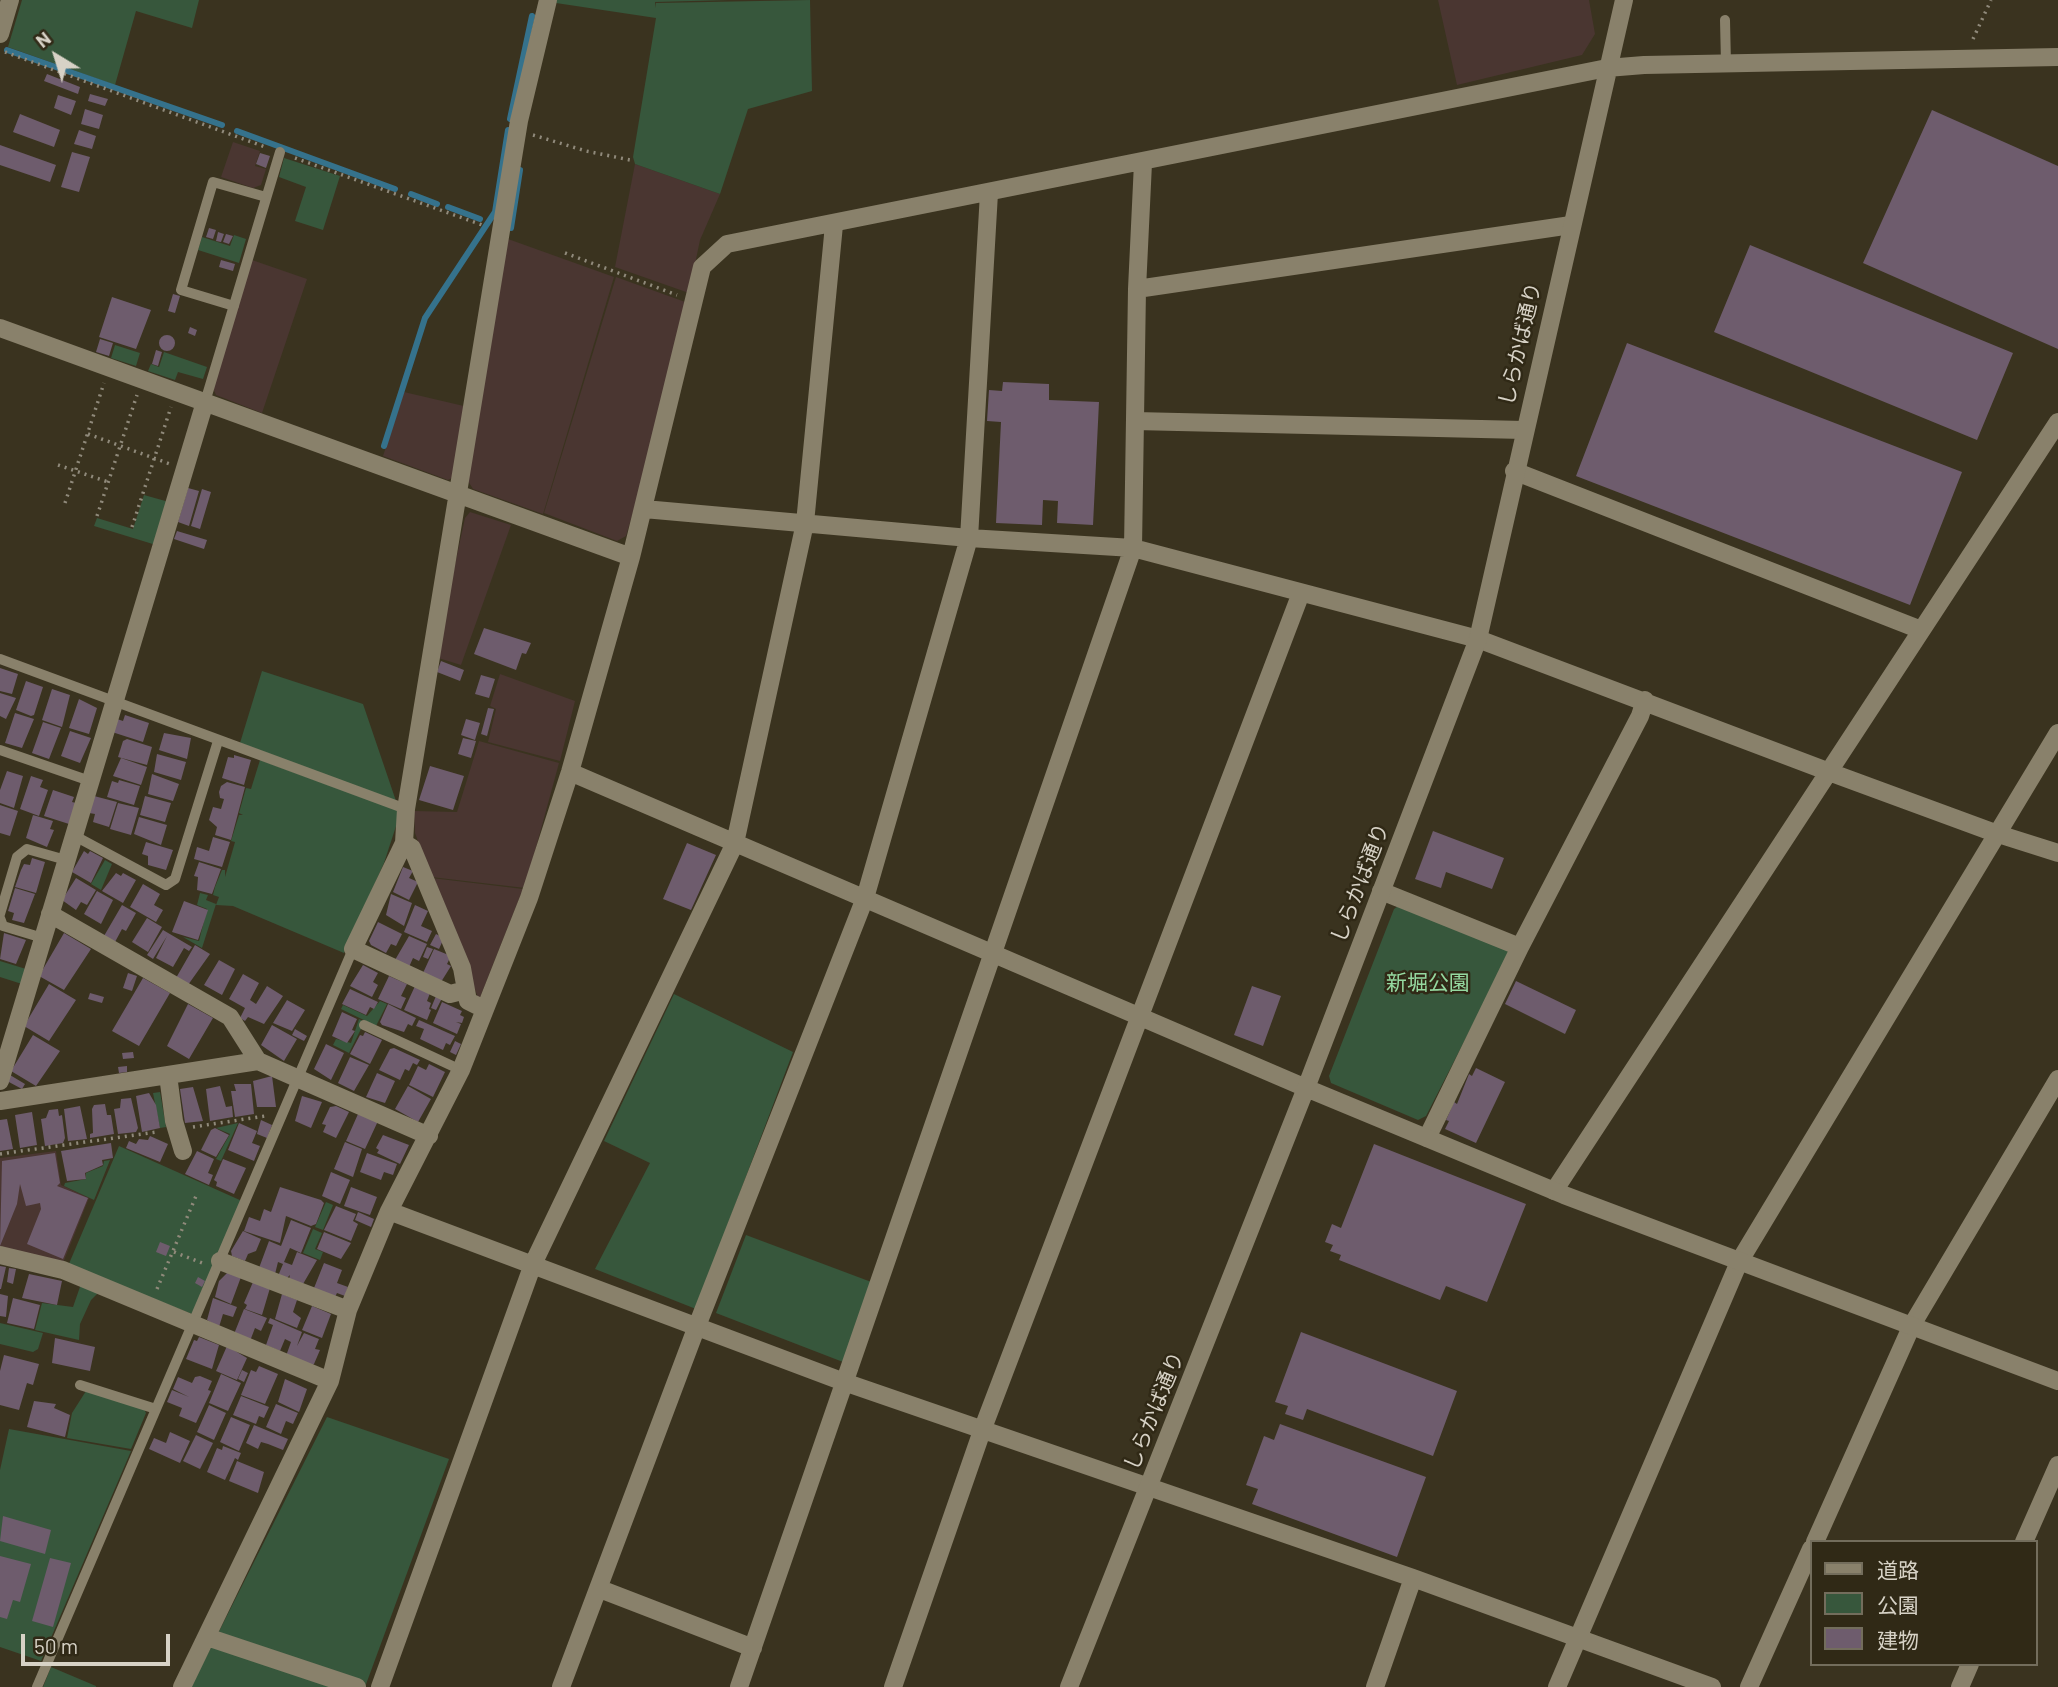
<!DOCTYPE html>
<meta charset="utf-8">
<style>
body{margin:0}
#map{position:relative;width:2058px;height:1687px;overflow:hidden;background:#3a331f;font-family:Barlow,"Noto Sans JP",sans-serif}
canvas{display:block}
.legend{position:absolute;left:1810px;top:1540px;width:228px;height:126px;box-sizing:border-box;background:#302916;border:2px solid #736d5c;margin:0;padding:9px 12px;list-style:none;font-size:21px;color:#d7d2c6}
.legend li{display:flex;align-items:center;gap:14px;height:35px}
.legend b{width:35px;border:2px solid #736d5c}
.north{position:absolute;left:21px;top:21px;width:70px;height:70px;-webkit-text-stroke:5px #302916;paint-order:stroke;rotate:322deg;font-size:19px;font-weight:700;line-height:28px;text-align:center;color:#d7d2c6}
.north::after{content:'';display:block;margin:auto;width:24px;height:32px;background:#d7d2c6;clip-path:polygon(50% 0,100% 100%,50% 72%,0 100%)}
.scale{position:absolute;left:21px;top:1634px;width:149px;height:32px;box-sizing:border-box;border:4px solid #d7d2c6;border-top:0;padding-left:9px;font-size:21px;line-height:24px;white-space:nowrap;color:#d7d2c6;-webkit-text-stroke:5px #302916;paint-order:stroke}
</style>
<div id="map">
<canvas width="2058" height="1687"></canvas>
<ul class="legend">
<li><b style="height:9px;background:#89816b"></b>道路</li>
<li><b style="height:19px;background:#37573c"></b>公園</li>
<li><b style="height:19px;background:#6e5c6d"></b>建物</li>
</ul>
<div class="north">N</div>
<div class="scale">50 m</div>
</div>
<script>
const g = document.querySelector('canvas').getContext('2d');
g.lineJoin = 'round';
function fill(path, color) {
  g.fillStyle = color;
  g.fill(path, 'evenodd');
}
function toPath(rows) {
  const path = new Path2D();
  for (const r of rows) {
    if (r.length === 3) {
      path.moveTo(r[0] + r[2], r[1]);
      path.arc(r[0], r[1], r[2], 0, 2 * Math.PI);
      continue;
    }
    path.moveTo(r[0], r[1]);
    for (let i = 2; i < r.length; i += 2) path.lineTo(r[i], r[i + 1]);
  }
  return path;
}
function strokePath(path, color, width, dash) {
  g.strokeStyle = color;
  g.lineWidth = width;
  g.lineCap = dash ? 'butt' : 'round';
  g.setLineDash(dash || []);
  g.stroke(path);
}
function label(font, color, halo, rows, align = 'center') {
  g.font = font + ' Barlow,"Noto Sans JP",sans-serif';
  g.lineWidth = 5;
  g.setLineDash([]);
  g.textBaseline = 'middle';
  g.strokeStyle = halo;
  g.fillStyle = color;
  for (const [text, x, y, turn = 0] of rows) {
    g.save();
    g.translate(x, y);
    g.rotate((+turn || 0) * Math.PI / 180);
    g.textAlign = isNaN(turn) ? turn : align;
    if (halo) g.strokeText(text, 0, 0);
    g.fillText(text, 0, 0);
    g.restore();
  }
}
fill(toPath([
 [1438,0,1589,0,1595,34,1582,55,1457,85],
 [233,142,260,151,255,166,266,169,261,185,253,188,221,177],
 [635,164,720,194,700,240,689,293,615,267],
 [508,239,614,277,543,514,473,489,468,481],
 [252,260,307,279,262,413,216,395,213,388],
 [616,277,688,303,657,431,626,536,617,541,544,513],
 [404,392,468,407,454,477,448,480,383,456],
 [470,512,511,525,461,665,435,657,465,518],
 [500,674,575,701,560,761,488,742,496,709,490,706],
 [479,741,559,763,525,888,431,877,415,833,414,811,457,812],
 [432,878,523,889,479,1000],
 [56,1151,61,1185,89,1198,63,1263,0,1249,0,1158]
]), '#4a3631');
fill(toPath([
 [22,0,199,0,192,28,136,11,115,85,8,47],
 [557,0,729,0,655,2,656,8,656,3,810,0,812,91,748,109,720,194,635,164,633,157,656,18,556,3],
 [284,158,340,176,323,230,295,221,306,187,279,177],
 [234,235,246,239,239,263,198,250,202,237,230,246],
 [115,345,140,353,136,366,111,358],
 [164,352,207,367,203,379,178,372,175,380,148,371,151,364,159,367],
 [144,495,169,502,156,545,94,526,97,518,133,529],
 [262,671,363,704,396,801,240,743],
 [260,760,397,810,399,817,384,863,344,953,233,906,216,905,219,897,213,895,215,887,222,870,225,870,225,877,235,842,231,841,239,815,243,815,239,813,246,788,251,789],
 [105,860,112,864,101,890,91,884],
 [200,893,208,895,206,900,216,904,202,948,183,937,199,941,207,909,197,905],
 [1401,904,1504,945,1509,954,1426,1116,1418,1120,1331,1083,1329,1076,1394,909],
 [0,961,26,969,22,984,0,977],
 [674,994,793,1052,696,1309,595,1269,650,1163,604,1141],
 [380,1001,387,1004,376,1026,341,1009,343,1005,367,1016],
 [359,1019,363,1021,362,1027,349,1053,333,1045,336,1039,351,1043],
 [160,1092,166,1127,160,1128,153,1093],
 [238,1123,221,1161,216,1159,230,1134,216,1128],
 [119,1146,242,1201,192,1314,68,1266],
 [110,1160,94,1200,64,1186,65,1183,86,1179,86,1173,103,1166,104,1161],
 [326,1202,333,1205,323,1230,315,1227],
 [313,1229,322,1233,315,1249,323,1252,320,1260,303,1253],
 [746,1235,874,1283,843,1362,716,1313],
 [81,1284,102,1289,91,1300,80,1324,79,1340,35,1330,42,1303,73,1307],
 [0,1323,43,1333,38,1349,33,1352,0,1344],
 [86,1391,144,1409,146,1413,131,1449,67,1438,72,1413],
 [327,1417,449,1459,365,1687,191,1687],
 [9,1429,131,1451,41,1661,0,1647,0,1470],
 [51,1667,96,1686,96,1687,43,1687]
]), '#37573c');
strokePath(toPath([
 [7,50,222,125],
 [510,119,532,16],
 [237,131,395,189],
 [411,194,437,204],
 [448,207,480,219],
 [511,228,520,170],
 [384,446,425,318,495,212,508,130]
]), '#35728c', 6);
fill(toPath([
 [47,74,80,87,78,94,44,81],
 [90,94,108,99,105,106,88,101],
 [58,95,76,101,71,115,54,108],
 [85,109,103,115,99,129,81,124],
 [1932,110,2058,166,2058,349,1863,263],
 [20,114,60,130,54,147,13,132],
 [79,130,96,136,92,149,74,144],
 [0,145,56,165,50,182,0,165],
 [72,152,90,157,79,192,61,187],
 [260,153,270,156,266,168,256,164],
 [209,228,216,230,213,239,206,237],
 [218,232,224,234,221,242,216,241],
 [226,234,233,236,229,244,223,242],
 [1750,245,2013,353,1977,440,1714,332],
 [221,260,235,264,233,271,219,267],
 [173,294,180,296,175,313,168,311],
 [112,297,151,310,136,349,99,337],
 [190,327,197,330,195,336,188,333],
 [167,343,8],
 [100,339,113,343,109,356,96,352],
 [1627,343,1962,472,1910,605,1576,476],
 [156,350,162,352,158,366,152,364],
 [1003,382,1049,384,1049,400,1099,402,1093,525,1057,523,1058,501,1043,500,1042,525,996,523,1001,422,987,421,989,390,1002,391],
 [188,488,199,491,189,526,178,522],
 [202,489,211,492,200,529,191,526],
 [177,531,207,540,204,549,174,539],
 [484,628,531,643,526,654,522,653,516,670,474,654],
 [441,661,464,670,460,681,437,672],
 [0,668,18,674,12,694,0,691],
 [481,675,495,679,489,698,475,694],
 [26,681,43,687,34,715,31,716,16,710],
 [52,689,70,695,62,727,42,720],
 [0,693,16,698,6,719,0,716],
 [79,699,97,708,89,734,69,728],
 [488,708,494,709,487,736,481,734],
 [15,713,34,719,22,748,5,743],
 [125,715,149,723,143,742,112,732,117,719,123,721],
 [466,719,480,723,475,740,461,735],
 [43,722,61,728,49,759,32,753],
 [70,731,91,738,80,763,61,756],
 [164,733,191,738,187,759,159,750],
 [463,738,476,741,471,758,458,754],
 [127,739,152,747,147,765,118,757,123,741],
 [157,754,186,762,181,780,154,772],
 [234,755,251,760,244,785,222,778,228,757,234,758],
 [121,758,147,767,141,785,113,776],
 [430,766,464,776,453,810,419,800],
 [7,771,23,776,14,808,0,803,0,790],
 [152,774,179,784,173,801,148,794],
 [31,776,43,780,40,787,48,790,39,816,20,809],
 [119,780,140,786,134,805,107,797,112,781,118,783],
 [227,782,245,787,231,840,215,835,217,827,209,820,213,807,221,809,224,799,220,798,219,792,221,786],
 [53,790,74,797,72,802,76,803,69,824,44,816],
 [94,796,117,802,109,827,93,822,95,814,89,813],
 [145,796,171,803,165,822,140,815],
 [118,803,139,808,131,835,110,829],
 [0,805,18,811,10,836,0,833],
 [33,815,53,821,50,829,54,830,47,847,26,838],
 [139,817,167,825,161,845,134,834],
 [1433,831,1504,858,1492,889,1446,872,1441,888,1415,879],
 [213,837,230,842,222,867,194,859,197,847,209,851],
 [146,842,173,850,166,870,148,865,148,856,142,854],
 [687,843,716,855,691,910,663,899],
 [84,851,88,854,90,851,103,858,91,883,72,872],
 [32,858,45,862,36,893,15,887,21,870,24,864,30,865],
 [199,862,221,869,212,894,197,890,198,877,194,876],
 [403,867,413,871,409,878,418,882,409,900,393,892],
 [116,873,121,876,123,873,136,880,123,903,102,891],
 [76,878,96,890,87,905,81,902,76,910,62,900],
 [143,884,160,894,154,905,163,910,156,922,130,907],
 [15,888,35,894,24,923,12,920,14,913,8,911],
 [97,891,113,900,101,924,84,914],
 [391,894,412,903,404,926,386,915],
 [184,901,208,910,198,940,172,932],
 [122,905,136,913,126,931,122,929,115,942,104,936],
 [415,905,428,911,421,926,432,931,427,942,404,932],
 [147,918,162,927,148,952,132,942],
 [378,922,402,934,396,946,391,944,386,953,371,945,369,941],
 [163,930,192,947,189,951,184,948,173,967,156,958,167,936,153,959,147,955],
 [4,933,26,940,16,964,0,959],
 [64,933,91,949,64,990,39,976],
 [436,934,444,938,439,949,430,945],
 [409,936,427,944,419,961,413,958,409,967,395,960],
 [195,945,210,954,188,985,176,978],
 [427,947,433,949,428,959,423,957],
 [434,949,451,956,447,964,451,966,441,982,423,973],
 [219,960,235,969,222,995,204,985],
 [363,965,378,973,373,982,378,985,372,997,350,986],
 [128,973,137,976,132,991,123,988],
 [243,974,259,983,250,1000,256,1004,267,986,283,996,264,1024,248,1017,245,1021,240,1018,245,1008,229,999],
 [389,976,407,984,401,996,406,998,401,1009,378,999],
 [143,978,170,993,139,1046,112,1031],
 [1516,981,1576,1010,1565,1034,1505,1004],
 [49,984,76,1000,49,1041,24,1026],
 [415,986,430,993,427,1001,431,1003,429,1009,431,1010,427,1020,404,1010],
 [1252,986,1281,996,1263,1046,1234,1035],
 [350,989,378,1002,374,1009,370,1007,366,1015,342,1004],
 [90,993,104,997,102,1003,88,999],
 [436,996,442,998,436,1010,431,1008],
 [287,1000,305,1010,292,1031,273,1023],
 [442,1002,462,1011,460,1015,464,1017,462,1023,456,1022,461,1024,457,1034,433,1023],
 [188,1004,213,1018,189,1059,167,1046],
 [388,1004,416,1018,412,1026,408,1024,404,1032,382,1025,380,1022],
 [342,1012,357,1019,352,1030,355,1031,347,1043,332,1036],
 [419,1020,455,1036,450,1045,446,1043,443,1050,420,1039,424,1029,416,1026],
 [272,1025,297,1039,284,1061,261,1045],
 [295,1029,307,1036,304,1041,292,1035],
 [365,1032,382,1040,370,1064,350,1054,360,1035,363,1036],
 [33,1035,60,1051,36,1086,11,1071],
 [455,1041,461,1044,456,1055,450,1052],
 [326,1044,344,1053,331,1080,314,1069],
 [394,1048,420,1060,417,1065,413,1063,409,1071,405,1069,400,1080,379,1070,390,1049],
 [133,1052,134,1058,123,1059,122,1053],
 [350,1057,369,1065,354,1091,338,1083],
 [429,1064,445,1072,433,1097,409,1085,418,1066,426,1070],
 [127,1066,127,1072,119,1073,118,1067],
 [1476,1068,1505,1082,1476,1143,1445,1129,1449,1121,1446,1120,1454,1102,1457,1104,1469,1074,1472,1076],
 [377,1073,395,1081,385,1103,366,1097],
 [10,1075,25,1084,22,1089,7,1081],
 [272,1076,276,1107,257,1107,253,1081],
 [234,1084,251,1084,254,1114,235,1117,231,1091,236,1091],
 [220,1086,226,1107,232,1106,233,1117,210,1121,206,1089],
 [408,1086,431,1099,418,1122,395,1109],
 [193,1087,203,1121,185,1123,180,1089],
 [149,1093,156,1105,160,1128,142,1132,136,1096],
 [302,1096,322,1102,311,1128,295,1121],
 [131,1098,138,1128,136,1132,118,1134,114,1109,120,1108,121,1099],
 [105,1104,107,1115,111,1115,114,1134,90,1138,90,1134,93,1133,92,1109,94,1105],
 [80,1106,87,1139,68,1141,64,1109],
 [336,1106,349,1112,336,1138,323,1132,326,1125,322,1124,330,1107],
 [58,1109,59,1116,62,1115,65,1138,63,1143,45,1146,41,1119,46,1118,49,1110],
 [32,1112,37,1145,20,1148,15,1115],
 [358,1114,378,1121,365,1149,346,1141],
 [7,1119,13,1149,0,1151,0,1120],
 [261,1120,272,1125,267,1138,257,1134],
 [239,1123,257,1131,252,1143,260,1146,254,1161,228,1150],
 [215,1128,229,1135,216,1157,201,1150,211,1130],
 [383,1135,409,1145,400,1164,377,1153,379,1150,376,1148],
 [150,1136,168,1144,160,1162,126,1148,129,1141,136,1144,139,1139,148,1140],
 [345,1142,362,1149,353,1177,334,1169],
 [111,1143,113,1158,102,1160,103,1165,85,1173,86,1179,67,1181,61,1151],
 [1374,1144,1526,1204,1487,1302,1446,1286,1440,1300,1339,1260,1341,1255,1330,1251,1333,1245,1325,1242,1332,1224,1341,1228],
 [197,1151,214,1159,208,1173,213,1175,209,1185,185,1174],
 [55,1153,60,1183,57,1186,88,1198,63,1259,27,1244,41,1209,40,1203,26,1206,20,1184,17,1204,0,1246,2,1161],
 [367,1153,397,1164,393,1175,384,1172,381,1180,360,1172],
 [223,1159,246,1168,234,1194,216,1186,217,1182,214,1180],
 [331,1172,350,1180,340,1204,322,1196],
 [280,1187,321,1200,324,1203,316,1224,311,1226,286,1216,280,1243,244,1231,249,1217,260,1221,264,1209,271,1212],
 [351,1187,377,1197,370,1215,344,1206],
 [336,1206,356,1214,353,1221,358,1224,351,1241,324,1230],
 [358,1212,374,1219,371,1227,355,1220],
 [291,1220,311,1228,301,1253,290,1248,284,1262,292,1265,297,1252,317,1260,303,1284,289,1279,290,1275,286,1279,278,1276,283,1264,278,1262,275,1274,259,1268,269,1241,281,1246],
 [243,1231,261,1239,256,1251,248,1254,245,1261,232,1256,231,1251],
 [324,1232,351,1243,341,1259,317,1249],
 [160,1242,170,1246,166,1256,156,1252],
 [324,1263,342,1270,337,1283,348,1287,345,1296,337,1293,335,1297,314,1288],
 [0,1266,6,1267,1,1289,0,1289],
 [9,1268,16,1269,13,1284,7,1282],
 [228,1272,241,1277,231,1304,215,1297,219,1281],
 [29,1274,62,1281,57,1305,22,1298],
 [198,1277,205,1281,202,1287,195,1283],
 [253,1282,270,1288,262,1315,245,1309,247,1305,244,1303],
 [0,1294,8,1296,6,1317,0,1316],
 [282,1294,297,1300,293,1312,301,1318,297,1328,275,1319],
 [13,1298,40,1305,34,1329,7,1323],
 [213,1298,237,1307,233,1317,223,1314,219,1327,207,1320],
 [312,1306,331,1314,322,1338,302,1330],
 [244,1309,267,1318,261,1331,255,1328,250,1341,234,1334],
 [270,1318,302,1332,297,1346,304,1333,319,1339,315,1349,320,1350,314,1364,311,1366,286,1356,291,1342,285,1339,280,1351,266,1345,273,1325,268,1323],
 [1301,1332,1457,1391,1433,1456,1307,1409,1303,1420,1285,1414,1288,1406,1275,1402],
 [199,1337,219,1345,212,1369,186,1359,194,1340,197,1341],
 [55,1338,95,1347,90,1371,52,1363],
 [227,1346,247,1358,237,1380,216,1371],
 [4,1355,39,1364,33,1385,27,1383,19,1410,0,1405,0,1371],
 [259,1366,278,1374,265,1404,241,1395,251,1370,256,1372],
 [242,1370,248,1373,244,1382,238,1379],
 [221,1374,241,1383,228,1411,209,1403],
 [200,1376,212,1381,208,1390,211,1391,196,1423,179,1416,182,1408,167,1402,172,1390,189,1397,173,1389,178,1377,192,1383,195,1377],
 [285,1379,307,1389,299,1412,278,1402],
 [241,1396,269,1407,264,1418,259,1416,256,1424,233,1415],
 [34,1401,56,1404,54,1408,70,1415,65,1437,27,1427],
 [276,1404,298,1413,293,1424,286,1421,281,1434,266,1427],
 [209,1405,226,1413,214,1440,197,1432],
 [231,1417,250,1425,239,1451,220,1442],
 [1280,1424,1426,1477,1397,1557,1252,1504,1258,1489,1246,1485,1264,1436,1274,1440],
 [254,1425,288,1439,283,1450,268,1444,261,1442,258,1449,246,1443],
 [170,1432,190,1441,180,1463,149,1449,154,1438,166,1443],
 [196,1435,213,1443,200,1469,183,1461],
 [223,1446,241,1453,238,1460,235,1458,225,1480,207,1472,217,1448,222,1450],
 [237,1461,264,1472,258,1493,229,1481],
 [3,1516,51,1530,45,1554,0,1541],
 [0,1556,31,1564,20,1602,13,1600,7,1619,0,1617],
 [50,1558,71,1563,53,1627,32,1621]
]), '#6e5c6d');
strokePath(toPath([
 [1973,39,1991,0],
 [5,52,268,148],
 [533,135,586,151,630,160],
 [295,158,485,226],
 [565,253,677,295],
 [88,434,170,464],
 [58,465,108,482],
 [65,503,104,383],
 [97,516,137,395],
 [132,527,171,407],
 [193,1127,265,1116],
 [0,1154,157,1132],
 [174,1252,202,1263],
 [157,1289,196,1196]
]), '#908a7b', 3.5, [2, 5]);
strokePath(toPath([
 [1725,20,1726,64],
 [234,306,181,290,213,182,266,197],
 [205,402,280,152],
 [0,659,406,809],
 [0,750,90,781],
 [73,835,166,885,175,879,218,741],
 [0,914,17,857,27,849,66,860],
 [0,918,3,926,43,938],
 [364,1025,461,1070],
 [80,1385,156,1409],
 [37,1687,353,949]
]), '#89816b', 10);
strokePath(toPath([
 [0,34,10,0],
 [1137,289,1571,225],
 [0,328,631,557],
 [1135,421,1524,430],
 [1514,471,1921,630],
 [644,509,969,538,1133,548,1478,639,1840,776,1995,833,2058,853],
 [570,772,1306,1088],
 [404,843,412,848,462,968,468,1001,484,1009],
 [1381,891,1520,947],
 [50,914,230,1017,258,1061],
 [466,990,450,994,353,949,404,843,406,809,519,121,548,0],
 [168,1075,174,1121,183,1151],
 [0,1081,205,402],
 [0,1101,258,1061,429,1136],
 [1427,1138,1520,947,1640,716,1645,700],
 [1554,1191,2058,422],
 [389,1211,844,1382,1413,1578,1712,1687],
 [0,1255,63,1270,330,1381],
 [220,1261,348,1310],
 [1815,1542,1912,1325,2058,1079],
 [2024,1542,2058,1465],
 [600,1589,753,1648],
 [207,1637,357,1687],
 [182,1687,330,1381,348,1310,389,1211,461,1070,529,898,570,772,631,557,702,267,727,244,1607,68],
 [380,1687,533,1264,735,843,805,523,834,225],
 [561,1687,697,1326,865,898,969,538,989,193],
 [739,1687,1133,548,1137,289,1143,163],
 [893,1687,983,1428,1301,593],
 [1375,1687,1413,1578],
 [1557,1687,1739,1262,2058,733],
 [1749,1687,1811,1549],
 [1960,1687,1970,1664]
]), '#89816b', 18);
strokePath(toPath([
 [1607,68,1644,65,2058,57],
 [1306,1088,1564,1195,2058,1381],
 [1069,1687,1306,1088,1478,639,1624,0]
]), '#89816b', 18);
label('21px', '#d7d2c6', '#302916', [
 ["しらかば通り",1520,344,-77],
 ["しらかば通り",1360,883,-69],
 ["しらかば通り",1154,1411,-68]
]);
label('21px', '#95d9a0', '#302916', [
 ["新堀公園",1428,983]
]);
</script>
